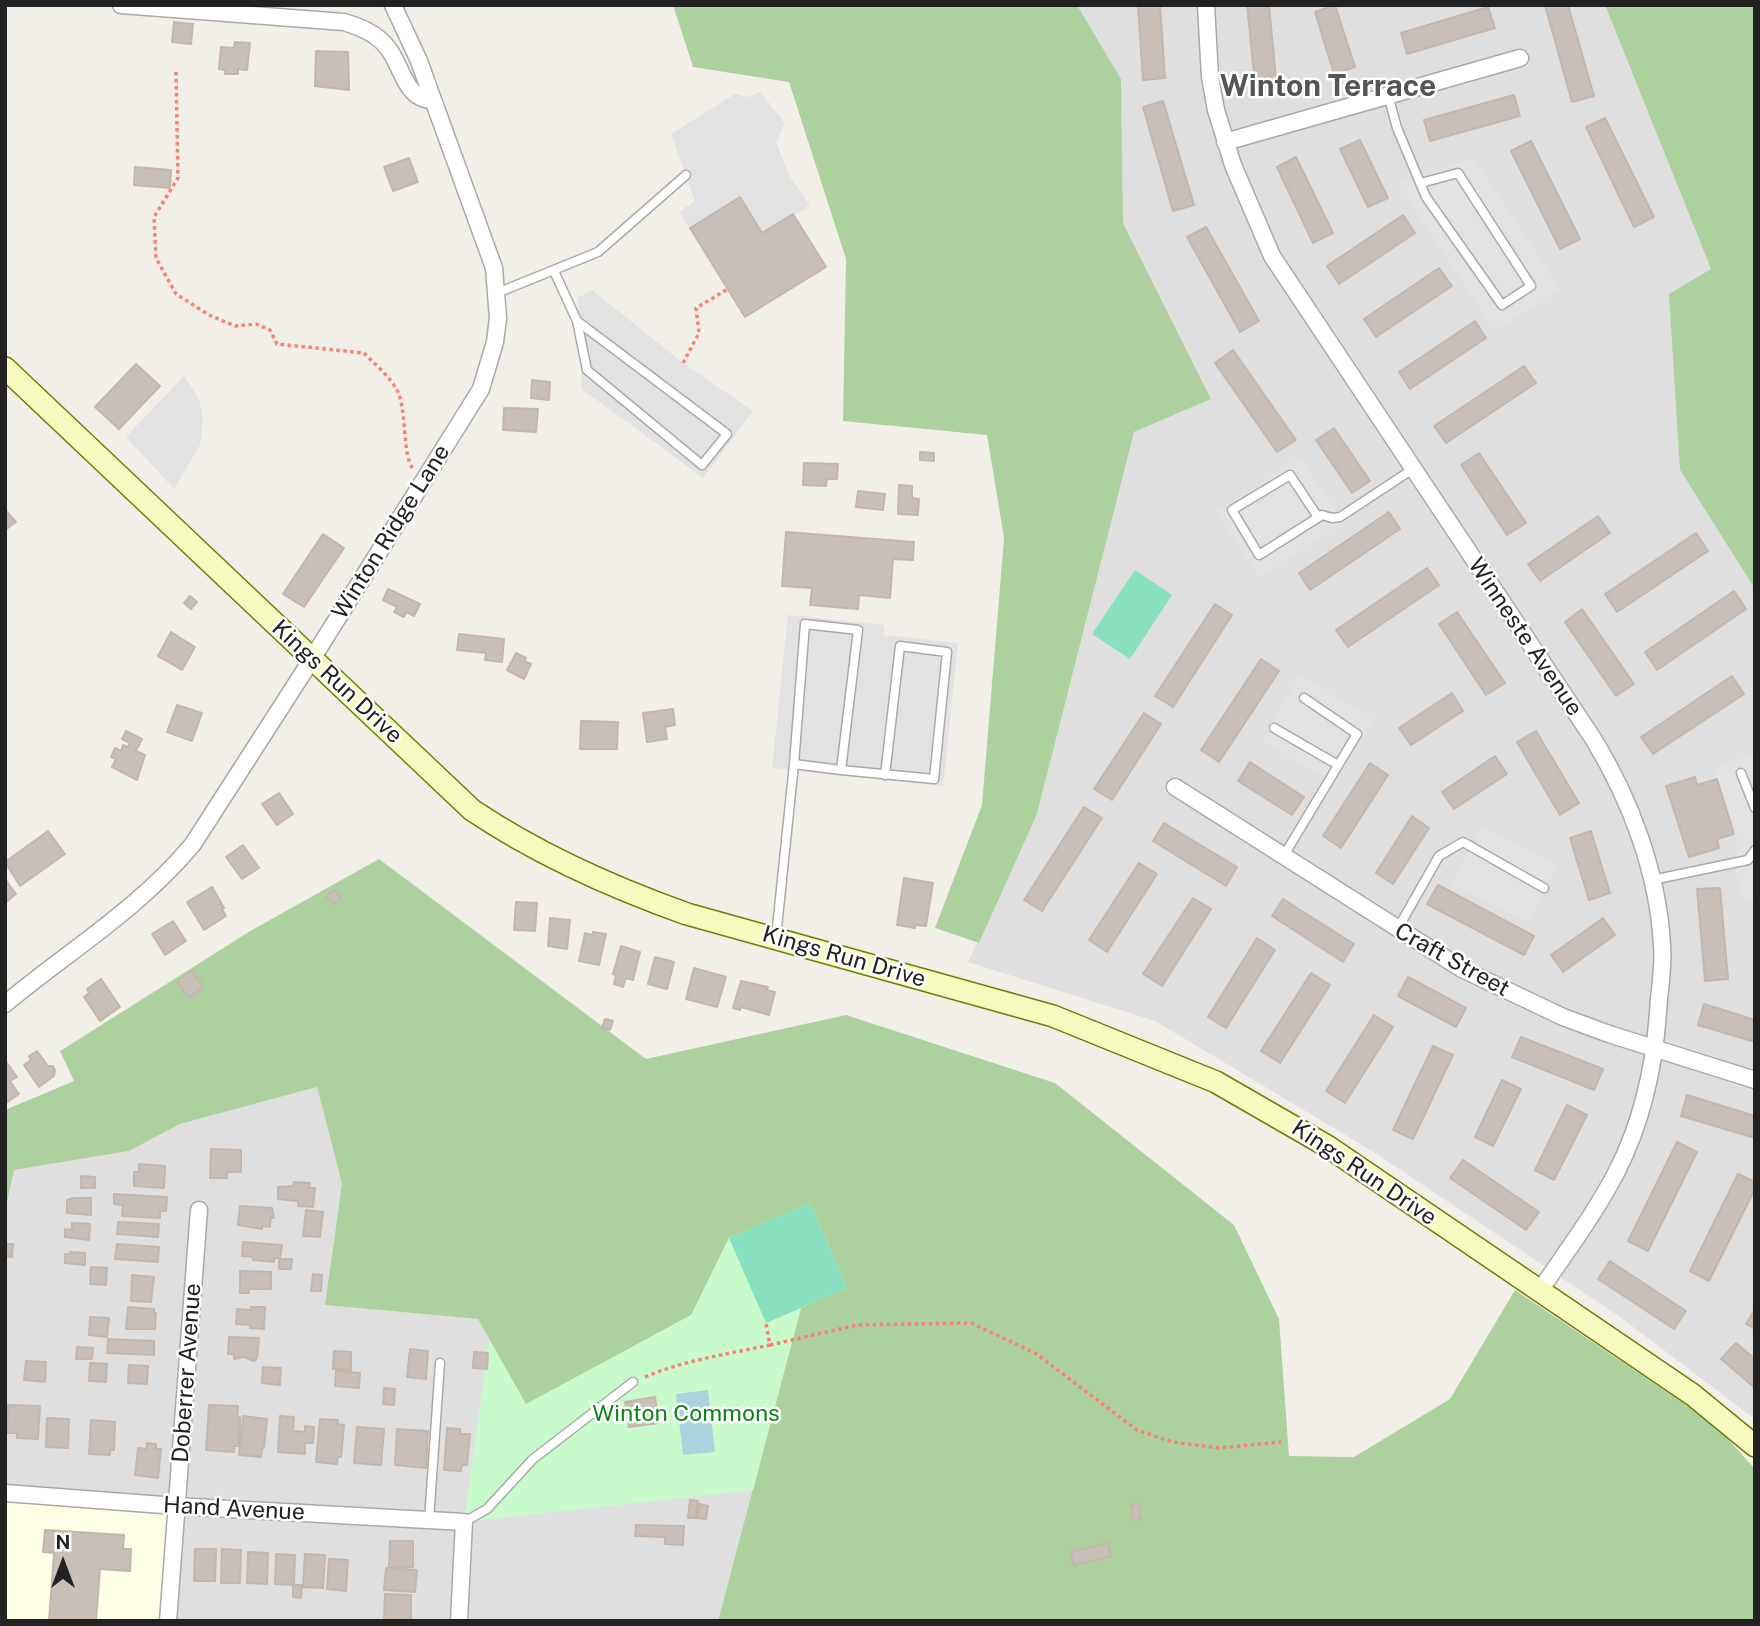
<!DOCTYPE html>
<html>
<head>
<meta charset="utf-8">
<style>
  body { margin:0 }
  #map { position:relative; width:1760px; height:1626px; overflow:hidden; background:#f2efe9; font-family:"Public Sans",sans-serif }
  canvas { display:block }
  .frame { position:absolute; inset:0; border:7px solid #222; pointer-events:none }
  .north { position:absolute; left:28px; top:1528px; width:70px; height:70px; -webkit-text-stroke:5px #fff; paint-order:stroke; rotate:0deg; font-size:19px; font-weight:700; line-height:28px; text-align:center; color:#222 }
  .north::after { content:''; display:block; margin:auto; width:24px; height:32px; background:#222; clip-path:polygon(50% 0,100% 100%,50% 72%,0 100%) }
</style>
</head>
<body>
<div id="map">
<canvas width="1760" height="1626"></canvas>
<div class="frame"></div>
<div class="north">N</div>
</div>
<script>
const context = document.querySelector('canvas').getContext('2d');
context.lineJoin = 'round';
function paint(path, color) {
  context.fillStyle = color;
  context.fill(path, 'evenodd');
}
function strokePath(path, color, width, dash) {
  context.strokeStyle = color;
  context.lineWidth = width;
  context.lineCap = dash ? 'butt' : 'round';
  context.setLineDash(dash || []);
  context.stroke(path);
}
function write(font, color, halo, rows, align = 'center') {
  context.font = font + ' "Public Sans",sans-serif';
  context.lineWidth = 5;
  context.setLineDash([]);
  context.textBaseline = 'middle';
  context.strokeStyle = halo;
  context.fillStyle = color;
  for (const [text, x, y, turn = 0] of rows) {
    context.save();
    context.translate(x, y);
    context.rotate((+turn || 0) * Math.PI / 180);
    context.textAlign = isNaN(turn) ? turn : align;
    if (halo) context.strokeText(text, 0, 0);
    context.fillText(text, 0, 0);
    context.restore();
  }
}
paint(new Path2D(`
  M1077,5H1605L1711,269L1680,470L1755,589V1419L1616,1314L1372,1151L1155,1021L968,962L1037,814L1134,432L1211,399L1123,223L1121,79Z
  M317,1087L342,1184L326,1305L478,1319L691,1315L729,1238L847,1288L801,1308L718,1621H5V1211L13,1170L129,1151L180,1124Z`), '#e0dfdf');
paint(new Path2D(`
  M5,1493L176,1506L168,1621H5Z`), '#ffffe5');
paint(new Path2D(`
  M673,5H1077L1121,79L1123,223L1211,399L1134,432L1037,814L979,943L935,928L982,805L1004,538L987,435L843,421L846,259L789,82L693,67Z
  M1605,5H1755V589L1680,470L1669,294L1711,269Z
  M379,859L646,1059L846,1015L1055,1083L1234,1225L1279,1319L1289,1456L1354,1457L1450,1399L1515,1290L1713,1423L1755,1469V1621H718L801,1307L729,1238L692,1315L526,1405L478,1319L325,1305L342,1184L317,1087L180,1124L129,1151L14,1170L5,1211V1110L74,1081L60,1051L252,930Z`), '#add19e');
paint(new Path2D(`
  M810,1203L847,1288L801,1308L753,1490L464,1522L489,1339L526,1404L691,1315L729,1238Z`), '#c8facc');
paint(new Path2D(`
  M1135,570L1172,595L1130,659L1092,634Z
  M810,1203L847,1288L766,1323L729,1238Z`), '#88e0be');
paint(new Path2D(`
  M761,92L785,124L776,142L789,175L810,206L762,233L740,198L690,228L679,212L695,201L671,134L735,94L747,97Z
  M1474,158L1561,290L1494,331L1397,182Z
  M592,290L683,363L753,411L703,478L582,389L578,298Z
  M184,376L199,399L203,420L200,445L174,489L126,437Z
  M1300,457L1344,522L1260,578L1216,512Z
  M788,615L884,625V635L958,643L943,786L772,768Z
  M1300,675L1375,720L1336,785L1261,740Z
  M1755,753V900H1742L1740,880L1735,872L1738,835L1734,834L1714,768Z
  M1481,826L1558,864L1529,922L1452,885Z`), '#e2e2e2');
paint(new Path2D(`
  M708,1390L715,1452L683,1455L676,1394Z`), '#aad3df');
const building = new Path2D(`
  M1138,5H1160L1165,78L1143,80Z
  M1247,5H1269L1277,90L1256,92Z
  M1335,5L1355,67L1334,74L1315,12Z
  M1545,5H1568L1594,96L1572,102Z
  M1488,7L1495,28L1407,54L1401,33Z
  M174,22L193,24L191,44L172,42Z
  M235,42L250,43L247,70L238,69V74H225V70L219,69L221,47L234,48Z
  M316,51L348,52L349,90L315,86Z
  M1514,95L1520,116L1430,141L1424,120Z
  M1163,101L1194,205L1173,211L1143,107Z
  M1605,118L1654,217L1634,227L1586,127Z
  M1360,140L1388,198L1368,207L1340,149Z
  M1531,141L1580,239L1560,249L1511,151Z
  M1296,157L1333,233L1313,243L1277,167Z
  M409,158L418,182L393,191L384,167Z
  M135,167L171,170L170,188L134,185Z
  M740,197L762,233L793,214L826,267L745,317L690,228Z
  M1403,215L1415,233L1339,284L1327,266Z
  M1206,227L1259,321L1240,332L1187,237Z
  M1439,268L1452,286L1376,337L1364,319Z
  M1475,321L1486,338L1410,389L1399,372Z
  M1233,350L1296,440L1277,452L1215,363Z
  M136,364L160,386L119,429L95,407Z
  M1524,366L1536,383L1446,443L1434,426Z
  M532,380L550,382L549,400L531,398Z
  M504,408L538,409L536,432L503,430Z
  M1334,428L1370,481L1352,493L1316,440Z
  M920,452L934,453V461L920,460Z
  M1479,453L1526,523L1507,535L1461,465Z
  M804,463L838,464L837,479H827L826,486L803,485Z
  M899,485L912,486V498L919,499L918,515L898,514Z
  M858,491L885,494L883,510L856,507Z
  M5,510L16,522L5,530Z
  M1389,512L1400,529L1310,590L1299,573Z
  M1598,516L1610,533L1540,581L1528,564Z
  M786,532L914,542L913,560L893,559L890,598L859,595L858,609L810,605L812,588L782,586Z
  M1696,533L1708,551L1617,612L1605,594Z
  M323,534L344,548L304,607L283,594Z
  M1427,568L1439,585L1348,647L1336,630Z
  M388,589L420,604L414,616L406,612L404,617L394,612L397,607L383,600Z
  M1734,591L1746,609L1657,670L1645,652Z
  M190,596L197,602L191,609L184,603Z
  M1215,604L1232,615L1173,707L1155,696Z
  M1582,609L1634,684L1616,696L1565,622Z
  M1457,612L1505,683L1486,695L1439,624Z
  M171,632L195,647L182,670L158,656Z
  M459,634L504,639L502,662L485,660L486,653L457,650Z
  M516,653L526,658L524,661L531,664L524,679L507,670Z
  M1261,659L1279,671L1219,762L1201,750Z
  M1732,676L1744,694L1653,754L1641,737Z
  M1452,693L1463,711L1411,745L1399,728Z
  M177,705L202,713L192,741L167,732Z
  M673,709L675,725L665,727L667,739L647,742L643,713Z
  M1144,713L1161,724L1112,800L1094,789Z
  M581,721L618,722L617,749H580Z
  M126,731L142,739L136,751L145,755L137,780L112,767L116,759L111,757L115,748L121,751L123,745L128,747L130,743L122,739Z
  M1536,731L1579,803L1560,815L1517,742Z
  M1495,756L1507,774L1454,809L1442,792Z
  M1250,762L1304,797L1292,815L1238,781Z
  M1370,763L1388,775L1341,848L1323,836Z
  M1695,777L1697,785L1717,779L1734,834L1717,839L1719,848L1689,857L1666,786Z
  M279,793L293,814L277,825L262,804Z
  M1084,807L1102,818L1042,911L1024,900Z
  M1412,816L1429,828L1393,884L1376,873Z
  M1164,823L1237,867L1226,886L1153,841Z
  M48,831L65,854L20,886L5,862Z
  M1591,831L1610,893L1589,900L1570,838Z
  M243,845L259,868L242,879L226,857Z
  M1139,863L1157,874L1107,952L1089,940Z
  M904,878L933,883L926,926L915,925V928L897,925Z
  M5,879L16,894L5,903Z
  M1438,885L1534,936L1524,955L1427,904Z
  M212,887L224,908L222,909L226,916L204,930L187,902Z
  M1720,888L1728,979L1705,981L1697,889Z
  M334,890L341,898L333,904L326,896Z
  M1193,898L1211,909L1162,986L1143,974Z
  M1283,899L1354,944L1343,962L1272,916Z
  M516,902L537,903L535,931L514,930Z
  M550,918L570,920L567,949L548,946Z
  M1603,918L1615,935L1563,972L1551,955Z
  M173,921L186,941L165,955L152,934Z
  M593,932L606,934L599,965L579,961L585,933L593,935Z
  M1257,938L1275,950L1226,1028L1208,1017Z
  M621,946L640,952L633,980L626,978L623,987L614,984L616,975L613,974Z
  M655,957L674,962L667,989L648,984Z
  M694,968L726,977L717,1007L686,999Z
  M192,971L204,987L189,998L177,982Z
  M1311,973L1330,985L1280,1063L1261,1051Z
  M1408,977L1466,1008L1456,1027L1398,996Z
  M101,979L120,1007L100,1021L84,997L89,993L87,989Z
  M741,981L768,987L767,990L775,992L769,1015L741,1007L740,1010L733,1008Z
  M1704,1004L1755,1020V1042L1698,1025Z
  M1374,1015L1393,1027L1345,1103L1326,1091Z
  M605,1019L613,1021L610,1030L602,1028Z
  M1521,1037L1603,1069L1594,1090L1512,1057Z
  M1433,1046L1453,1055L1413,1139L1393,1130Z
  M37,1051L48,1066H53L55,1070L54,1076L39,1087L24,1065L31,1060L29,1056Z
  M7,1063L17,1077L10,1081L19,1094L6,1103Z
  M1502,1080L1521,1089L1493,1146L1475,1137Z
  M1687,1095L1755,1116V1138L1681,1116Z
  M1567,1105L1587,1115L1554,1180L1535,1170Z
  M1677,1142L1697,1152L1648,1251L1628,1241Z
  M211,1149L241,1150V1172H227V1178H210Z
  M1463,1160L1539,1212L1526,1230L1450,1178Z
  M139,1164L165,1166L164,1188L134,1186V1172H139Z
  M1738,1174L1755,1182V1189L1709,1281L1690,1271Z
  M81,1176L95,1177V1188H81Z
  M294,1182L310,1183L309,1188H315L313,1207L298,1206V1201L278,1199V1187L293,1186Z
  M114,1194L167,1197L166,1211H160V1218L122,1216L123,1205L114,1204Z
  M74,1198H91V1215L67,1213V1200Z
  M240,1206L272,1208L274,1218L271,1217L270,1227L262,1226V1229L238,1225Z
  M306,1210L323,1212L320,1237L303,1236Z
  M118,1222L159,1224L158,1237L117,1234Z
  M72,1223L90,1224L89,1240L65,1237V1229L72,1230Z
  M243,1242L282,1245L280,1258H274V1262L253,1260V1257L242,1256Z
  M5,1244H13L12,1257L5,1256Z
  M117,1244L159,1247L158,1262L115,1259Z
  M70,1252L85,1253V1265L65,1263V1254H70Z
  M279,1259H292L291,1269H279Z
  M1610,1261L1686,1311L1674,1329L1598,1279Z
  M91,1267L107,1268L106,1285L90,1284Z
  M240,1271L271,1272V1289H249V1293H240Z
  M313,1274L322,1275L321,1291H311Z
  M132,1275L154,1277L151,1302L131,1301Z
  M128,1307L154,1309V1313H156L155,1329H126Z
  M251,1307H265L264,1329L250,1328L251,1325L236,1324L237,1309L251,1310Z
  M1755,1309V1329L1746,1324Z
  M90,1317L109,1318L107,1337L89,1335Z
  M229,1337L259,1338L257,1358L254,1361L244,1357L234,1359V1354H228Z
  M108,1339L154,1341V1355L107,1353Z
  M1736,1343L1755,1359V1388L1721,1359Z
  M77,1347L93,1348L92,1359H76Z
  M410,1349L428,1351L426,1379L407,1377Z
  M334,1351L351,1352V1370L333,1369Z
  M474,1352L488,1353L487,1369L473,1368Z
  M26,1361L46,1362L45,1382L24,1380Z
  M90,1363L107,1364L106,1382L89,1381Z
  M129,1365L148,1366L147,1384L128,1383Z
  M263,1367L281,1368L280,1385L262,1383Z
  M336,1371L360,1373L359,1388L335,1386Z
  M384,1388L395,1389L394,1405L383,1404Z
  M655,1397L659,1423L629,1427L625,1402Z
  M8,1405L40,1406L38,1439L17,1438V1433H7Z
  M209,1405L238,1406L237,1417H240L239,1446H234V1452L206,1450Z
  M243,1416L267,1419L264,1448H262L261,1457L239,1455Z
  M280,1416L294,1417L293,1431L305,1432V1426L314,1427L313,1443H305V1454L278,1452Z
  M47,1418L69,1419L68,1448L46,1447Z
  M320,1419L338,1420L337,1424L344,1425L341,1457H338L337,1464L316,1462Z
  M91,1420L115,1422L114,1450H110V1455L89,1454Z
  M357,1427L384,1429L381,1465L354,1463Z
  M447,1428L460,1429V1434H470L467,1465H462L461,1471L444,1470Z
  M397,1429L428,1431L426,1468L395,1465Z
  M147,1443L156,1444V1449H161L158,1478L135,1475L138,1448L146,1449Z
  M690,1500L698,1501L696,1518H688Z
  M699,1504L708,1506L706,1519L697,1518Z
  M1139,1504L1141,1519L1133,1520L1131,1505Z
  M636,1525L684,1526L683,1545L665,1544V1537L635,1536Z
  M45,1530L124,1535L123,1549H131L130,1571L100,1569L96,1621H49L54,1553L43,1552Z
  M390,1541H413V1567H389Z
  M1108,1543L1111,1556L1074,1565L1070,1552Z
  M195,1549H216L215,1581H194Z
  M222,1549L241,1550L240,1583H221Z
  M248,1552L268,1553L267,1584L247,1583Z
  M276,1554L295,1555L294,1585L275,1584Z
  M305,1554L325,1555L323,1588L303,1587Z
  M329,1559L348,1560L346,1591L327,1589Z
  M386,1568L417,1570L415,1592L384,1590Z
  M293,1585H302L301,1598L293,1597Z
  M385,1594L411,1595V1621L384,1620Z`);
paint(building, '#c7bfb8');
strokePath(building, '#c4b6ab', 2);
const lane = new Path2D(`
  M1388,95L1397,128L1426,197L1502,305L1531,286L1458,173L1421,183
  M554,271L577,321L727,434L702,465L587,370L577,321
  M497,293L598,252L686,175
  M1318,517L1290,475L1232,510L1259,555L1322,515L1332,518L1340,517L1413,469
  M1274,728L1338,765
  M841,770L934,779L947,652L900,646L885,775
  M1741,773L1755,808
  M1283,857L1357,734L1304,698
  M1652,880L1748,860L1755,850
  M1397,930L1439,856L1463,842L1544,888
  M776,937L794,764L805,624L858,630L841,770L794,764
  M429,1520L440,1363
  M464,1522L487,1509L533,1459L633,1382`);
const street = new Path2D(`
  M121,5L344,22C360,27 376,33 387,47C402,64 404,100 433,100
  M1206,5L1210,77L1216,110L1233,165L1272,256L1594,740C1631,801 1658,873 1662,945C1664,968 1659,990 1658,1013C1654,1068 1642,1122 1617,1171C1595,1214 1566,1252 1539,1292
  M1225,142L1520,58
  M1175,787L1462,969L1563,1017L1609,1034L1755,1080
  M5,1004C69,951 140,908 193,844L312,659L481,389L495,342L498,318L494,268L419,61L393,5
  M5,1493L176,1506L464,1522L459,1621
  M168,1621L199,1210`);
const secondary = new Path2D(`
  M5,368L472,810C539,855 611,887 687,914L1053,1016L1216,1082L1327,1146L1693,1395L1755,1446`);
strokePath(lane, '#a9a9a9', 11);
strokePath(street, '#a9a9a9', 19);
strokePath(secondary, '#707d05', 24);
strokePath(new Path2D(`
  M176,72L178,178L154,217L156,258L176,294L209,315L235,326L256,324L270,330L277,344L364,353C375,364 391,378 398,392C407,413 402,453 413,469
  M683,363L699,333L696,308L728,289
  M770,1345L857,1325L971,1323L1035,1353L1137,1430L1172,1442L1219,1448L1281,1442
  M645,1377C685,1360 728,1354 770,1345L766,1323`), '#fa8072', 3.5, [3.5, 3.5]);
strokePath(lane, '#fff', 8);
strokePath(street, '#fff', 16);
strokePath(secondary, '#f7fabf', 21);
write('23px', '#222', '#fff', [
  ["Winton Ridge Lane",391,532,-58],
  ["Winneste Avenue",1525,637,56],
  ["Kings Run Drive",337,682,43],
  ["Kings Run Drive",844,957,16],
  ["Craft Street",1452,960,29],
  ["Kings Run Drive",1364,1173,34],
  ["Doberrer Avenue",187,1373,-86],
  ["Hand Avenue",234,1509,3]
]);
write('23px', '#0c8416', '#fff', [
  ["Winton Commons",686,1414]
]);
write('bold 30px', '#555', '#fff', [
  ["Winton Terrace",1328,87]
]);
</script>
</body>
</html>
